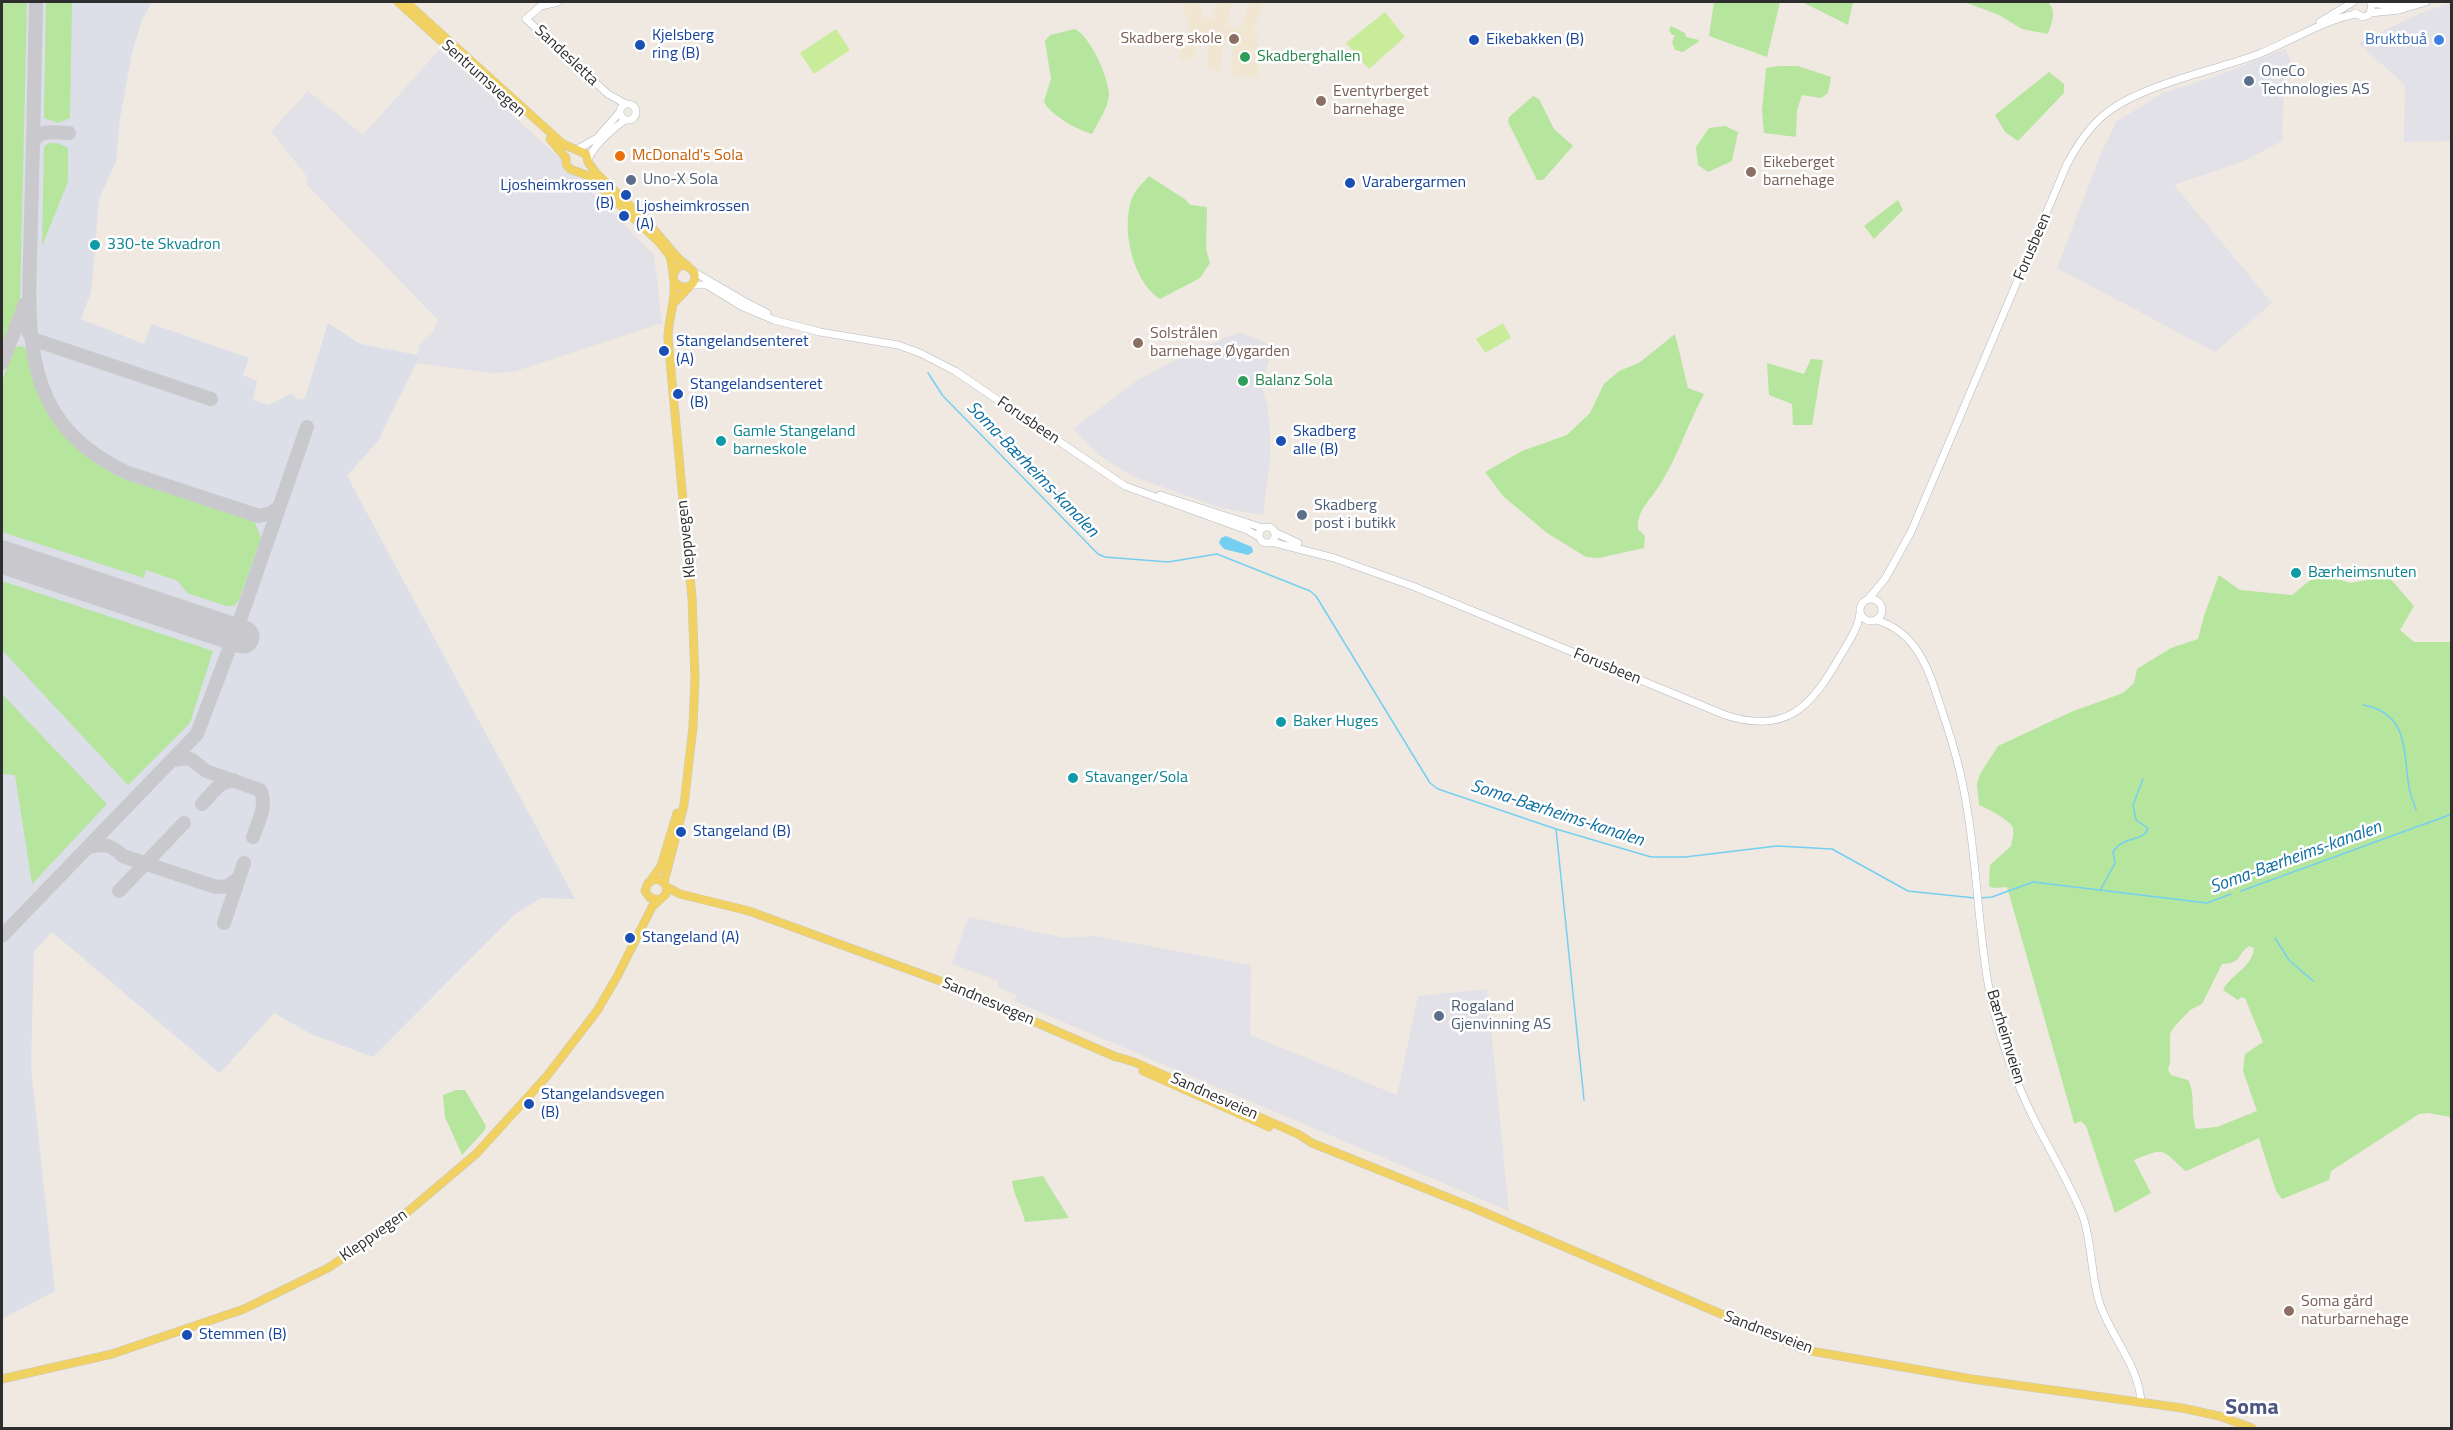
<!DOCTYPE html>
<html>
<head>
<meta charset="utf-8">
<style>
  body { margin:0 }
  #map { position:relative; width:2453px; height:1430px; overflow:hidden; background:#efe9e1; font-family:"Titillium Web",sans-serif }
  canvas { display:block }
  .frame { position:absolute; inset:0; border:3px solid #2e2e2e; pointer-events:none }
</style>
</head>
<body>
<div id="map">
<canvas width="2453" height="1430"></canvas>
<div class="frame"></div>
</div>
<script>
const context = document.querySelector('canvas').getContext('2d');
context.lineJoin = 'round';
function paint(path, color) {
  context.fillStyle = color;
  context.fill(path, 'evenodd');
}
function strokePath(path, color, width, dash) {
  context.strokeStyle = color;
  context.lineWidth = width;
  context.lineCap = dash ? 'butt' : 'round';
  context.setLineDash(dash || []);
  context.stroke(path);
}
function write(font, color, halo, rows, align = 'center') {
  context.font = font + ' "Titillium Web",sans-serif';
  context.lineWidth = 5;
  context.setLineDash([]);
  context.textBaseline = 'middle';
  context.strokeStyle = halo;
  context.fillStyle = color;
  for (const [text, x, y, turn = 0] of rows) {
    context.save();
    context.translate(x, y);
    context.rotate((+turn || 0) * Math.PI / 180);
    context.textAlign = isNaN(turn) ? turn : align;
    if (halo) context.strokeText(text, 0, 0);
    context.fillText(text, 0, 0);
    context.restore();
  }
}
paint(new Path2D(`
  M2451,3V141L2404,142L2405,85L2358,43L2416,15Z
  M440,49L555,154L654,255L662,323L513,372L490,373L416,363L419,345L433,332L438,320L307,185L306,181L308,178L271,131L308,91L363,135Z
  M2285,49L2290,59V74L2288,78H2284L2282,141L2244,161L2174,185L2272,303L2215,352L2057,268L2100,156L2116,122L2163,93L2217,76Z
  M1239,332L1273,346L1262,386L1268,407L1270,435V460L1263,515L1221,508L1134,477L1100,456L1073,429L1136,381L1185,355Z
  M968,917L1065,938L1095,936L1251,965L1250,1035L1397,1095L1418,996L1487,989L1509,1211L1014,1001L1017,995L997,987L999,981L952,964Z`), '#e3e1e8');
paint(new Path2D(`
  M1181,2H1198L1204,18L1212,20L1218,2H1232L1226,25L1240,30L1249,2H1263L1253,33L1258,35L1259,77H1233L1232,40H1223L1220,71L1208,70L1209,38L1198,36L1194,58L1188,57L1187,61L1179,59L1185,32H1187L1190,25Z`), '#f0e6d1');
paint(new Path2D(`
  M2,2H152L142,20L132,53L120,118L116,161L99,199L91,292L81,319L144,344L152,324L249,358L243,375L257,381L253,400L269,405L291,393L298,400L305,398L328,323L360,344L418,355L416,363L378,441L347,476L575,899L541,898L515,914L373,1057L311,1034L274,1013L221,1072H218L52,932L34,951L31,1067L55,1291L2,1319Z`), '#dcdee8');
paint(new Path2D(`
  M2,2H27L20,301L2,345Z
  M46,2H72L70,118L58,123L44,118Z
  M1714,2H1780L1767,57L1709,36Z
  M1802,2H1853L1848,25Z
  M1964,2H2048C2057,11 2052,22 2048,34L2022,29L1999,15Z
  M1671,26L1685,33L1686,37L1699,40L1698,42L1683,52L1675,50L1672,42L1675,35H1672L1669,30Z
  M1075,29C1090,36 1109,78 1109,95C1108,108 1098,122 1092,134C1079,131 1047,113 1044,101L1051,79L1045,41L1050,35Z
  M1780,66H1798L1831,77L1828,93L1821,98L1802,95L1797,110L1796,137L1764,133L1762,111L1766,68Z
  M2049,72L2064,84V93L2018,141L2005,132L1995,115Z
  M1533,96L1539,99L1554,129L1573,146L1543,180H1537L1508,122L1509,117Z
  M1725,126L1738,132L1732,161L1708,172L1698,165L1696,147L1709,128Z
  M49,143H57L68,148V182L42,246L44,147Z
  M1149,176L1186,200L1190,205L1207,207L1206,249L1210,263L1200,278L1160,299C1132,282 1119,223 1134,194C1138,187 1145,181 1149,176Z
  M1898,200L1903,210L1874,239L1864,226Z
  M1675,334L1688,388L1704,394C1686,427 1677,461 1655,492C1646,504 1637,513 1638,529L1645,536L1644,548L1599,558L1586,557L1547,533L1503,496L1485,472L1522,451L1567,435L1590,413L1604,384L1619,371L1639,363Z
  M22,346L26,349C36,401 66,445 112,473C124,480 141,484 155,488C188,500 221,511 255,522L261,538L239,600L234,606H226L187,593L178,581L146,570L144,578L2,532V381L15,347Z
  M1811,359L1823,360L1812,425H1793L1792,404L1769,395L1767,363L1804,374Z
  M2319,573L2350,583L2388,576L2414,606L2400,630L2414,642H2451V1117L2428,1113L2419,1114L2331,1171L2329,1180L2282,1199L2276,1191L2259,1138L2186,1171C2160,1150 2168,1146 2134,1160L2151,1193L2115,1213L2086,1126L2081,1121L2074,1124L2073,1119L2007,887L1993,888L1989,886L1990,865L2011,846C2012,840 2015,831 2012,826C2008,819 1986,808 1979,805L1977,784L1980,774L1998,746L2071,712L2123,693L2134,683L2137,669L2171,648L2198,639L2204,616L2219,575L2240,590L2292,595ZM2249,946L2254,948C2252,968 2231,974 2223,990L2238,1000L2241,997L2245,998L2263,1042L2245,1054L2243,1071L2257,1111L2217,1127L2196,1129C2190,1110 2196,1095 2188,1080L2171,1075L2168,1070L2170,1063V1034L2174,1027L2190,1010L2202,1004L2222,964C2243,963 2236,955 2249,946Z
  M2,581L213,651L190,723L128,785L2,650Z
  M2,694L107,804L32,884L15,775L2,774Z
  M456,1090H465L486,1126L484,1131L462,1155L445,1117L443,1095Z
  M1043,1176L1069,1218L1025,1222C1022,1208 1014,1196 1012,1181Z`), '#b6e59e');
paint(new Path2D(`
  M1385,12L1405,37L1369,69L1346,43Z
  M836,29L850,50L814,74L800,53Z
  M1503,323L1511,338L1485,353L1476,339Z`), '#c9ec9a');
paint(new Path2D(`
  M1226,536L1252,547L1253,552L1248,555L1224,549L1219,543L1221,538Z`), '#75cff0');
strokePath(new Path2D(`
  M928,373L943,396L1098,554L1105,557L1168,562L1217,554L1310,591L1316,596L1430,783L1438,789L1556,829L1651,857H1685L1777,846L1832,849L1908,891L1975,898
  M2363,705C2409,713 2403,751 2409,787C2410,795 2414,802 2416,810
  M1556,829L1584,1100
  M2101,889L2115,863L2113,852C2123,835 2143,843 2148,828L2136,820L2133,805L2143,779
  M2241,891L2452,814
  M1980,898L1992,897L2033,882L2207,903L2231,894
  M2275,938L2289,960L2313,981`), '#75cff0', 1.5);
strokePath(new Path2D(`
  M69,133C55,133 40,128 33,142C32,180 31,218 30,257C27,352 30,428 128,473L259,516L271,513L278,508
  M33,142L36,2
  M28,332L35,340L211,399
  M2,363L25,304
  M219,629H230L239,623
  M173,760L187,758L192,760L206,771L260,790C268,805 258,822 253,837
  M202,804C213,793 217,783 233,780
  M89,847C105,843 111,845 123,856L216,887L228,886L239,878
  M119,891L184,823
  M224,923L244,863
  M2,936L197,734L239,623L307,427`), '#c9c8cc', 14);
strokePath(new Path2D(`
  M2,557L243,637`), '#c9c8cc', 33);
const secondary = new Path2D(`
  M558,2L541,6L526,19L608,94L626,104
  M2372,3L2391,6L2407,3
  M2355,13L2363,17L2369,15L2372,6L2370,2
  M2370,13L2399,10L2426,2
  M2320,22L2353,2
  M620 112a8 8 0 1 1 16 0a8 8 0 1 1-16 0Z
  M578,149L597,138L619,113
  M588,159C596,143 610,131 625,120
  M694,272L742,300L767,313
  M692,285H707L741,306L774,320L820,332L898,345L920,353L955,371L1125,486L1247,530L1259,537
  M1160,495L1263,528
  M1259 535a8 8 0 1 1 16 0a8 8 0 1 1-16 0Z
  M1274,532L1298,543
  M1271,542L1334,558L1415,587L1725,715C1786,735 1811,707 1839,658C1847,644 1859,628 1860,612
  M1869,598L1885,579L1911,532L2067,164C2078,144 2090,125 2109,111C2145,84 2216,70 2259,54C2289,42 2326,19 2356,14
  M1860 610a11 11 0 1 1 22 0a11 11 0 1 1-22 0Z
  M1876,620C1919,632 1930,674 1942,711C1953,743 1962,775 1967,808C1977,866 1978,925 1988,983C1997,1032 2014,1080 2037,1125C2052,1154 2069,1183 2082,1214C2093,1243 2090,1277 2101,1307C2113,1339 2139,1367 2141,1402`);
const primary = new Path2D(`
  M398,2L441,41L453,49
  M406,2L563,144L586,154L588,162L596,173L649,224L678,258L694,272C698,286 684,292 674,282L673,274L679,266L687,265
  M550,139L566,158V164L570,169L589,176L659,242L670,256L673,272
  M674,303L689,287
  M651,880L661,866L677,813
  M664,882L684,805L693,727L695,679L692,598L668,338C668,319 676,302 674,282
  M667,887L680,894L749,911L943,982L1116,1057
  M1114,1056L1134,1062L1298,1134L1312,1143L1474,1208L1805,1350L1972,1379L2182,1408L2219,1416L2252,1428
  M1143,1071L1269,1127
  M2,1379L112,1354L244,1309L328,1268L391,1226L476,1154L547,1076L597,1011L618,975L652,907L666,894C668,886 664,880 655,879L648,883L645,891L650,898L659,900`);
strokePath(secondary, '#b4b7c1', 8);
strokePath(primary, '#c9c9c9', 9);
strokePath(secondary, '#fff', 7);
strokePath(primary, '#f2d163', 8);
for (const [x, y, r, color] of [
  [1234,39,6,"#8d6e63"],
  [1474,40,6,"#1a4fb4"],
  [2439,40,6,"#3f7fe0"],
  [640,45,6,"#1a4fb4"],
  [1245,57,6,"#2e9e5b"],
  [2249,81,6,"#5c6f8a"],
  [1321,101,6,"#8d6e63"],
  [620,156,6,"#e8710a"],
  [1751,172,6,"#8d6e63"],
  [631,180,6,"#5c6f8a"],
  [1350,183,6,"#1a4fb4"],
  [626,195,6,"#1a4fb4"],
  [624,216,6,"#1a4fb4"],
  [95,245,6,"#0f9aa8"],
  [1138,343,6,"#8d6e63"],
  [664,351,6,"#1a4fb4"],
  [1243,381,6,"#2e9e5b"],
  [678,394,6,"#1a4fb4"],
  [721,441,6,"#0f9aa8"],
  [1281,441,6,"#1a4fb4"],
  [1302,515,6,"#5c6f8a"],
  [2296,573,6,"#0f9aa8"],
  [1281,722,6,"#0f9aa8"],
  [1073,778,6,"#0f9aa8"],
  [681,832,6,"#1a4fb4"],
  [630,938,6,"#1a4fb4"],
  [1439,1016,6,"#5c6f8a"],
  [529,1104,6,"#1a4fb4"],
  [2289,1311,6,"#8d6e63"],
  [187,1335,6,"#1a4fb4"]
]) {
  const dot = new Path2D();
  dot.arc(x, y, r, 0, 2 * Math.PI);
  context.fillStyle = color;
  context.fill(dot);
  strokePath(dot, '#fff', 2);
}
write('16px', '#164399', '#fff', [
  ["Kjelsberg",652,36],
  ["ring (B)",652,54],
  ["Eikebakken (B)",1486,40],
  ["Varabergarmen",1362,183],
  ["Ljosheimkrossen",614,186,"right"],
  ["(B)",614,204,"right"],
  ["Ljosheimkrossen",636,207],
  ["(A)",636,225],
  ["Stangelandsenteret",676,342],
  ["(A)",676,360],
  ["Stangelandsenteret",690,385],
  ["(B)",690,403],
  ["Skadberg",1293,432],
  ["alle (B)",1293,450],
  ["Stangeland (B)",693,832],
  ["Stangeland (A)",642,938],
  ["Stangelandsvegen",541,1095],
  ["(B)",541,1113],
  ["Stemmen (B)",199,1335]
], 'left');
write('16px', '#785e54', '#fff', [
  ["Skadberg skole",1222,39,"right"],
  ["Eventyrberget",1333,92],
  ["barnehage",1333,110],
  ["Eikeberget",1763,163],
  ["barnehage",1763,181],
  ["Solstrålen",1150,334],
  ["barnehage Øygarden",1150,352],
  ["Soma gård",2301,1302],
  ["naturbarnehage",2301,1320]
], 'left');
write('16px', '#366cbe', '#fff', [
  ["Bruktbuå",2427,40]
], 'right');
write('16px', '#2e2e2e', '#fff', [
  ["Sandesletta",566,56,43],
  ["Sentrumsvegen",483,79,42],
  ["Forusbeen",2033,247,-67],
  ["Forusbeen",1028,421,34],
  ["Kleppvegen",687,539,-96],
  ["Forusbeen",1607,667,22],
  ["Sandnesvegen",988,1002,23],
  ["Bærheimveien",2005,1037,73],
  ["Sandnesveien",1214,1097,24],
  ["Kleppvegen",374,1236,-35],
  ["Sandnesveien",1768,1333,21]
]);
write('16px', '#27864d', '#fff', [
  ["Skadberghallen",1257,57],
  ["Balanz Sola",1255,381]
], 'left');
write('16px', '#4e5e75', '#fff', [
  ["OneCo",2261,72],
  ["Technologies AS",2261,90],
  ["Uno-X Sola",643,180],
  ["Skadberg",1314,506],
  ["post i butikk",1314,524],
  ["Rogaland",1451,1007],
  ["Gjenvinning AS",1451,1025]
], 'left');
write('16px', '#c56008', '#fff', [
  ["McDonald's Sola",632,156]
], 'left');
write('16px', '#0d838f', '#fff', [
  ["330-te Skvadron",107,245],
  ["Gamle Stangeland",733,432],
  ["barneskole",733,450],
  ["Bærheimsnuten",2308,573],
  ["Baker Huges",1293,722],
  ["Stavanger/Sola",1085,778]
], 'left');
write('italic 18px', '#0d6fa3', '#fff', [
  ["Soma-Bærheims-kanalen",1032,470,46],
  ["Soma-Bærheims-kanalen",1557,814,18],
  ["Soma-Bærheims-kanalen",2296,858,-20]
]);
write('bold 22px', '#4d5680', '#fff', [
  ["Soma",2252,1409]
]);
</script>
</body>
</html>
